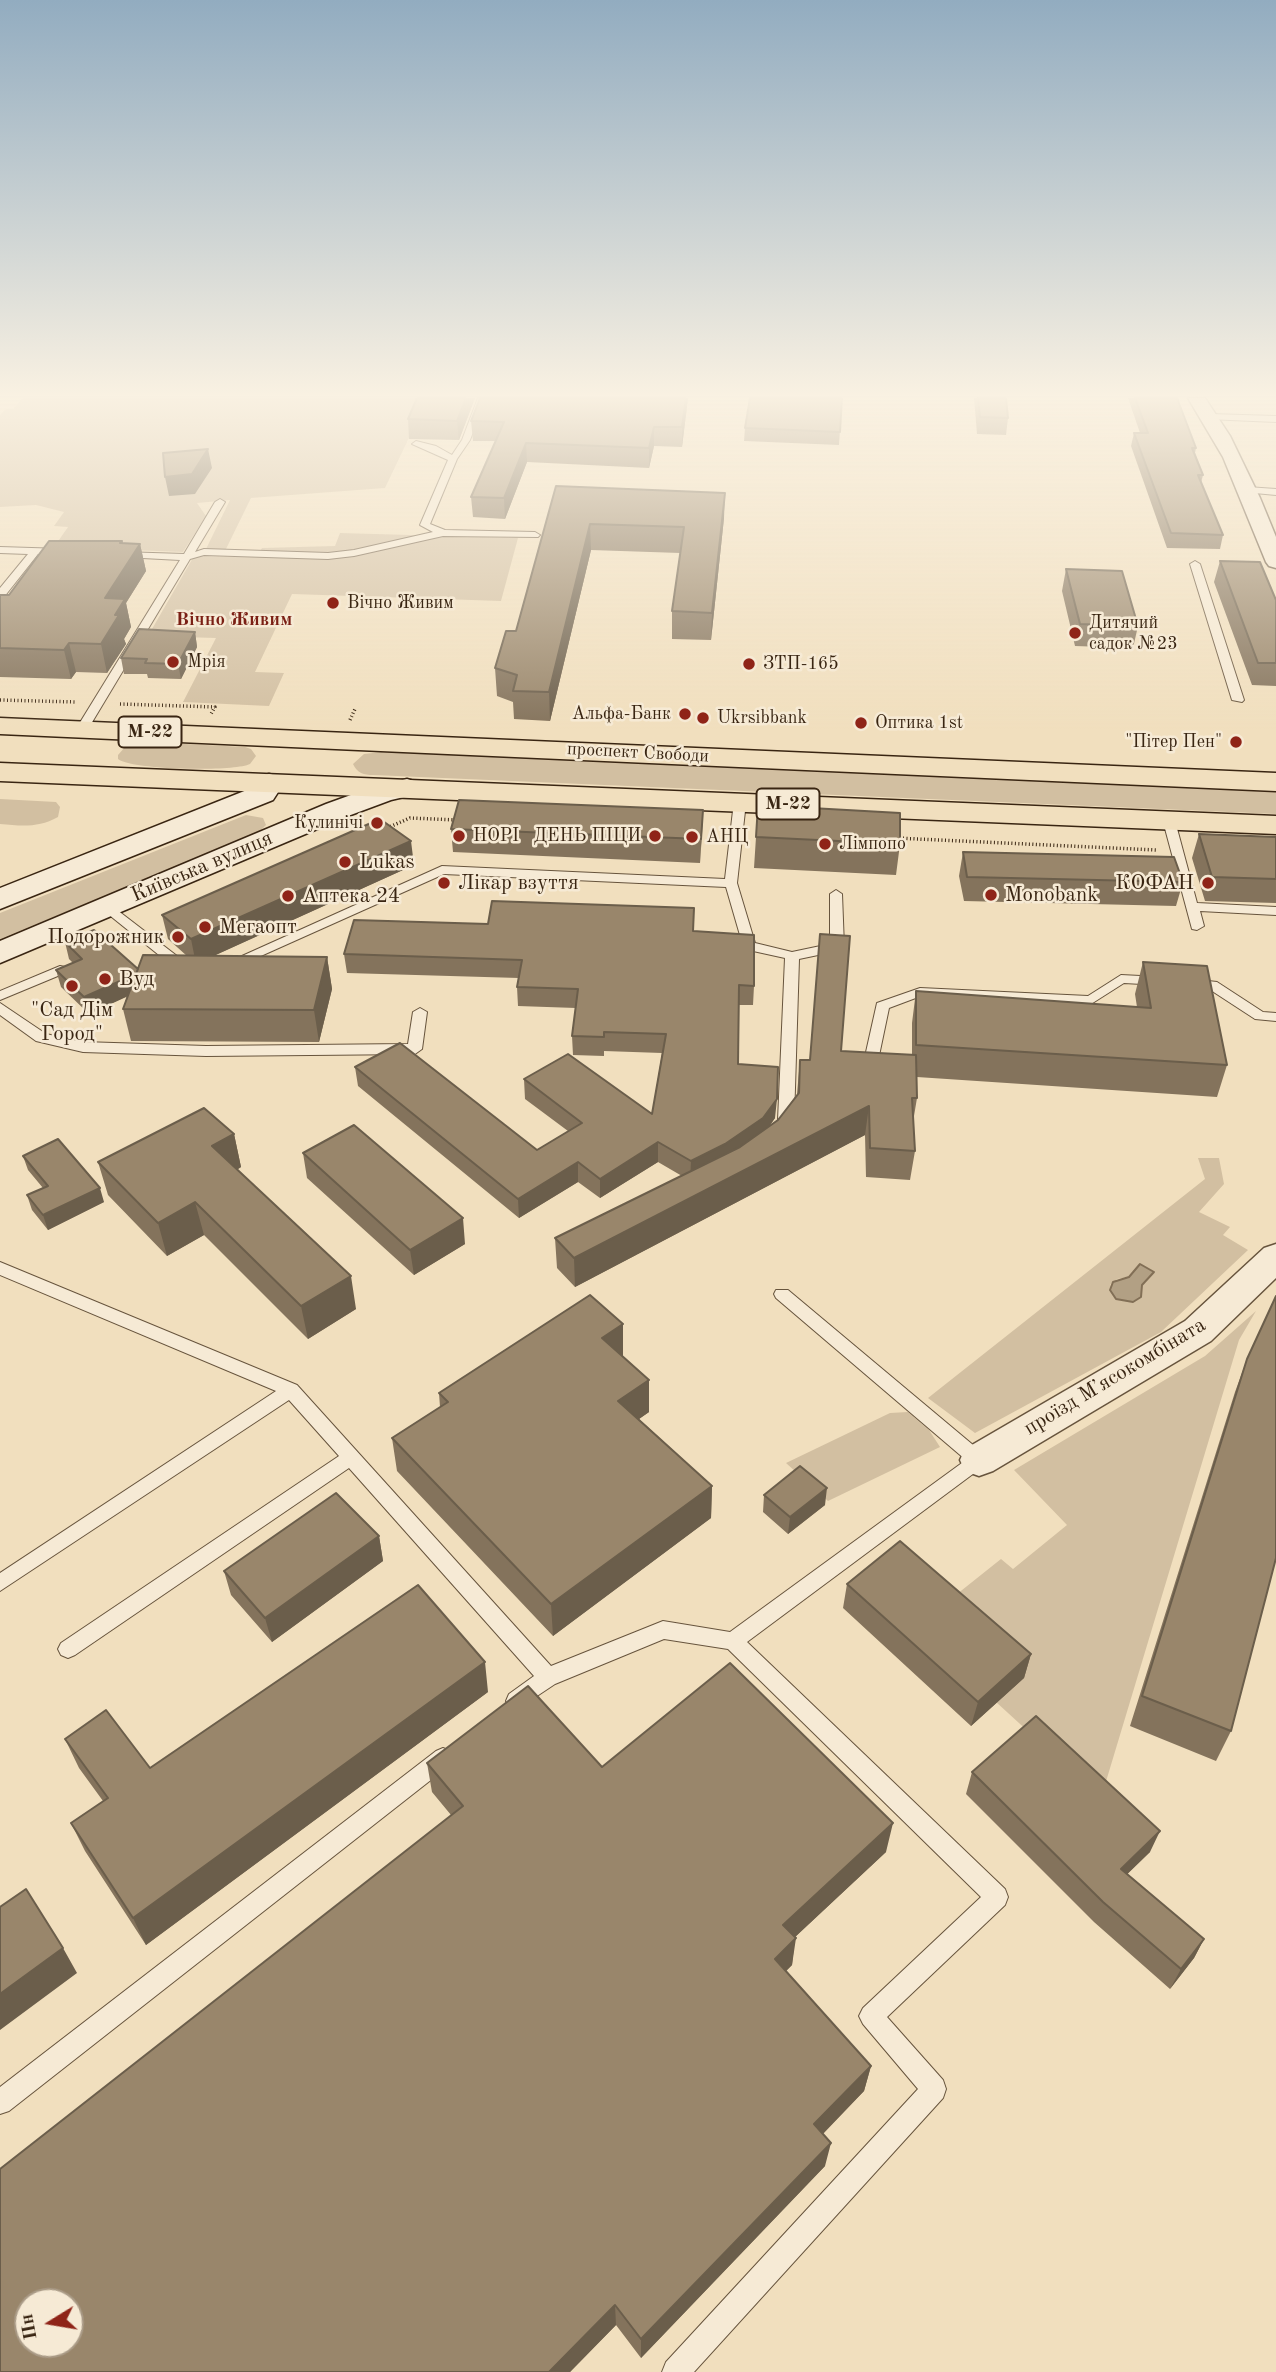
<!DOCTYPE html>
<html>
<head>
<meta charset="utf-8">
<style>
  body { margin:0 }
  #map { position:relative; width:1276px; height:2372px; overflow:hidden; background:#f1dfbe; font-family:"Old Standard TT",serif }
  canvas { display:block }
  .north { position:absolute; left:14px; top:2288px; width:70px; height:70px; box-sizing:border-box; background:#f6ead5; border:2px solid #aa9b87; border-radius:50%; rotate:259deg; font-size:19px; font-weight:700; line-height:28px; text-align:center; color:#392512 }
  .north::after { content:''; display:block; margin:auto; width:24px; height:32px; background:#8f2418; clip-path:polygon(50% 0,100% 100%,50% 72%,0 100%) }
</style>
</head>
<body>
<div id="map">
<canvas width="1276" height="2372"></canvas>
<div class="north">Пн</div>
</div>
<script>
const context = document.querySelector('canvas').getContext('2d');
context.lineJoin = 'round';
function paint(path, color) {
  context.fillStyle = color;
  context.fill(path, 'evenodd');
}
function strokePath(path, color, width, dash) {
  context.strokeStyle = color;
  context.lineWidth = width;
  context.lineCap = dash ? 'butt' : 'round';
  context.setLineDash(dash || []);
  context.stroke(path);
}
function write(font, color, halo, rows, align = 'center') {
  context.font = font + ' "Old Standard TT",serif';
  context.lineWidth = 5;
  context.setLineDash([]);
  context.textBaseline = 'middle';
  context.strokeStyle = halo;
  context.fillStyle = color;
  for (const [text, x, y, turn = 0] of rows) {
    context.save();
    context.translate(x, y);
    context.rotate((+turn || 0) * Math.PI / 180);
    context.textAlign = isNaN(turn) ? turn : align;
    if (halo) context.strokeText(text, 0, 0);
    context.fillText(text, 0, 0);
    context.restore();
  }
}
paint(new Path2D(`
  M23,398H428L385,488L251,498L226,549L205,551L230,500L197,503L206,516L183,552L54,547L68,527L54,526L64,512L36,505L0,507V415L6,409H13Z
  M340,533L518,538L501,601L292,594L255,672L284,673L269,706L183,702L216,638L148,636L194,556L257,557L262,548L335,546Z
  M147,742L245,747L251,749L256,756L250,764C233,772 131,770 118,759V755L125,747Z
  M381,752L1276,789V814L373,775C364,775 357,773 353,764L364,754Z
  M0,799L56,802L60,807L58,817C38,828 22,826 0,824Z
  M246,815L263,818L266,825L258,833L0,939V913Z
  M1198,1158H1219L1224,1184L1199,1212L1230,1227L1223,1235L1248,1250L1161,1332L975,1433L928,1398L1205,1179ZM1129,1277L1142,1285L1141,1297L1133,1302L1110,1285L1117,1279Z
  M1256,1311L1239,1340L1101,1798L996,1702L942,1606L1001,1559L1013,1569L1067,1525L1014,1470L1205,1356Z
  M908,1412L929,1430L940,1447L828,1501L786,1463L890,1413Z`), '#d2bfa1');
const water = new Path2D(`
  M1140,1264L1154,1272L1142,1285L1141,1297L1133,1302L1116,1299L1110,1290L1113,1282L1129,1277Z`);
paint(water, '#b2a084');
strokePath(water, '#826f56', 2);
const lane = new Path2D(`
  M478,398H486L470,440L457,459L430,524L445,530L535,532L540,535L538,537L443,536L354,556L328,559L204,555L190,559L88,729L78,731L76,729L180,560L124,557L119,554L121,552L184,554L215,502L220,499L225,502L195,552L204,549L328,553L354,550L433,532L420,525L448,460L412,444L416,441L436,446L452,455L462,440Z
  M1210,414L1276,416V422L1207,419L1206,417Z
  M1247,487L1276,489V495L1244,492V488Z
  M0,547L63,549L68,552L63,555L38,554L4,597L0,598V588L28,554L0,553Z
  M1195,561L1200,564L1244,700L1242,702L1232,700L1190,564Z
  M740,798L746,802L737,883L755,943L792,952L830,944V894L836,890L842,894L844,947L842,950L799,959L794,1120L787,1130L782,1131L774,1126L778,1120L785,958L744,949L726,887L444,874L234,968L229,969L222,965L442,866L725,879L734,802Z
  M1169,817L1175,821L1197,903L1276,907V915L1200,911L1204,926L1197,930L1192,929L1163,821Z
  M108,903L190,966L192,969L190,972H180L103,910L101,907Z
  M60,966L65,967L67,970L65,973L0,1000V991Z
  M1121,975L1160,977L1167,981L1160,985L1124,983L1091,1004L921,996L889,1008L876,1070L869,1075L862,1070L877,1003L920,988L1088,996Z
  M1190,979L1217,982L1263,1012L1276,1013V1021L1255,1019L1209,989L1185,986L1183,983L1185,980Z
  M0,1003L46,1034L83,1042L206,1046L408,1044L413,1012L420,1008L427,1012L422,1049L415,1054L206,1056L83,1052L36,1041L0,1015Z
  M0,1262L297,1385L551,1666L663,1621L730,1632L966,1460L776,1298L774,1294L776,1290H788L985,1455L988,1460L985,1465L747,1642L1005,1889L1008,1897L1005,1905L887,2017L943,2080L946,2089L943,2098L694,2372H662L666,2362L918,2089L863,2024L859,2016L863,2008L981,1897L728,1649L664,1639L555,1684L516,1710L509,1708L506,1701L509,1694L534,1676L349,1468L75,1655L68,1658L61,1655L58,1649L61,1643L339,1456L289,1400L0,1591V1573L276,1391L0,1275Z
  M443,1748L450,1751L454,1758L450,1765L9,2111L0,2114V2087L436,1751Z`);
const street = new Path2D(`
  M1188,398H1205L1230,436L1260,498L1276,537V568L1269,566L1266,562L1223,457Z
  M1276,1244V1278L1211,1341L993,1471L979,1476L965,1471L960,1460L965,1449L1185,1321L1264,1248Z`);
const secondary = new Path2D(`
  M269,774L279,777L284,783L273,800L0,909V888L252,788L259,777Z
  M407,779L417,782L422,788L417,794L391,800L348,816L0,963V941L326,804L373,787Z`);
const highway = new Path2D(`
  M0,718L1276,773V791L0,734Z
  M0,763L1276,816V834L0,781Z`);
strokePath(lane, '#67543d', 2);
strokePath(street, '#67543d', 3);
strokePath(secondary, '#392512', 3);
strokePath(highway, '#392512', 3);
strokePath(new Path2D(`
  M0,700L76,702
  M120,704L215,707L211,714
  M350,720L355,709
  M387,828L410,818L457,820
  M896,838L1156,850`), '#392512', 3.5, [1, 2.5]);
paint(lane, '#f6ead5');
paint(street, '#f6ead5');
paint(secondary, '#f6ead5');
paint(highway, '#f1dfbe');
paint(new Path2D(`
  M475,398L459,440L409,439L408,419Z
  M688,398L682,447L654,446L649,468L527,462L505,519L473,517L471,497L496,441H473L471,421Z
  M842,398L839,445L744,441L745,428Z
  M974,398H1006L1008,418L1006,435L977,434Z
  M1128,398H1177L1196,448L1195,453L1203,475L1201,483L1223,535L1220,549L1167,548L1131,446L1134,433H1140Z
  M556,486L724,518L711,640L672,639V611L680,553L591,550L550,721L514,719L513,702L497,696L495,668L516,631Z
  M122,541L123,543L140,544L146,571L126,603L131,627L124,639L126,644L107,673L76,672L71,679L0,677V595H9Z
  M1220,561L1276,600V686L1252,685L1214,582Z
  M1066,569L1138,626L1133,648L1075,646L1062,591Z
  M195,632L197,647L181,679L148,678L147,674H124L121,658Z
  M703,810L700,863L453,852L451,829Z
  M1199,834L1276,837V903L1205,901L1192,858Z
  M756,837L900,844L896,875L754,868Z
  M963,852L1183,882L1176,906L964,901L959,876Z
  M414,865L213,956L327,957L332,989L319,1042L131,1041L123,1009L127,996L89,1014L61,987L56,970L73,963L69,959L65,942L138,969L187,956L168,939L162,915Z
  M693,931L754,986L753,1005H739L738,1064L775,1118L770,1125L778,1120L797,1094L800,1060H810L841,1051L912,1055V1023L916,991L1137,1007L1135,994L1143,962L1227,1065L1217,1097L917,1077V1098L913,1122L915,1151L910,1180L866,1177L865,1135L575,1287L557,1268L555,1238L682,1176L658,1162L600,1198L578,1182L519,1218L358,1086L355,1067L537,1150L568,1131L525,1099L524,1079L652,1114L662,1053L604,1051V1056L573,1055L572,1036L576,1008L518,1006L517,987L519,978L347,973L344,954Z
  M234,1134L241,1167L237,1170L356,1309L308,1339L204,1235L167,1256L108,1195L98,1162Z
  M303,1153L465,1244L414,1275L307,1178Z
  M23,1156L104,1202L48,1230L32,1210L27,1195L43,1188L28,1170Z
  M623,1324V1357L649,1412L639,1419L712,1486L711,1518L553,1636L397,1471L392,1438L440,1407L439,1393Z
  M1247,1359L1231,1731L1216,1761L1130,1726L1235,1392Z
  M764,1495L825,1505L788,1534L763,1512Z
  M379,1536L383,1561L272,1642L231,1595L224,1571Z
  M847,1584L1031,1654L1024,1678L971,1726L843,1608Z
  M488,1692L146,1945L85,1851L71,1823L103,1801L79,1768L65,1739L150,1768Z
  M427,1763L602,1767L886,1852L795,1937L792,1965L786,1971L871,2066L864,2091L823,2134L825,2166L641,2358L616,2325L570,2372H0L451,1815L432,1792Z
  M972,1772L1150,1852L1127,1874L1204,1939L1194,1958L1170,1989L1094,1922L966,1794Z`), '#84735c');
paint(new Path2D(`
  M466,398H475L459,440L457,421Z
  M686,398H688L682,447V427Z
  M654,427V446L649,468V448Z
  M526,443L527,462L505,519L504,498Z
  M208,449L212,468L195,494L169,496L165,477Z
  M725,493L724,518L711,640L712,613Z
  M590,524L591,550L550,721L549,692Z
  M122,541L127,564L140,544L146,571L126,603L131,627L124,639L126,644L107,673L101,644L105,598L120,543Z
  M195,632L197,647L181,679L178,664Z
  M69,643L76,672L71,679L64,650Z
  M703,810L702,834L700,863L701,839Z
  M411,841L414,865L196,964L191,939Z
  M327,957L332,989L319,1042L314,1010Z
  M143,970L148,987L89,1014L84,997Z
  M777,1099L775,1118L762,1137L690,1181L691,1161Z
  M869,1106L865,1135L575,1287L574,1258Z
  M234,1134L241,1167L220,1179L212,1146Z
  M658,1142V1162L600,1198V1179Z
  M578,1162V1182L519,1218L518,1199Z
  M100,1188L104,1202L48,1230L43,1215Z
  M195,1202L204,1235L167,1256L158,1223Z
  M463,1218L465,1244L414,1275L410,1250Z
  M351,1276L356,1309L308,1339L301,1306Z
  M623,1324V1357L602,1338Z
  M649,1380V1412L619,1433L618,1401Z
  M712,1486L711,1518L553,1636L551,1604Z
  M827,1488L825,1505L788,1534L790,1517Z
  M379,1536L383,1561L272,1642L265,1618Z
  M1031,1654L1024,1678L971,1726L978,1702Z
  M485,1662L488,1692L146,1945L133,1918Z
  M893,1823L886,1852L779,1952L783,1925Z
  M1160,1831L1150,1852L1112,1889L1121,1869Z
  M796,1938L792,1965L771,1986L775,1959Z
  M1204,1939L1194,1958L1170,1989L1181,1969Z
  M63,1948L77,1973L0,2030V1994Z
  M871,2066L864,2091L809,2148L814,2124Z
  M831,2143L825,2166L641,2358V2339Z
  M615,2305L616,2325L570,2372H549Z`), '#6b5e4b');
const building = new Path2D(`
  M417,398H466L457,421L408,419Z
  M480,398H686L682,427H654L649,448L526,443L504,498L471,497L504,422L471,421Z
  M750,398H842L840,432L745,428Z
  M978,398H1006L1008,418L980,417Z
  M1135,398H1177L1196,448H1192L1203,475H1198L1223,535L1171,533L1134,433H1148Z
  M208,449L192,474L165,477L163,453Z
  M556,486L725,493L712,613L672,611L684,527L590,524L549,692L513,691L517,675L495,668L506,631H516Z
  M49,541H122L120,543L140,544L105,598L125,599L115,615H119L101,644L69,643L64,650L0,648V595H9Z
  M1220,561L1260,562L1276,600V663H1258Z
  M1066,569L1122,571L1138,626L1080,624Z
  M139,629L195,632L178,664L145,663L147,659L121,658Z
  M459,800L703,810L701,839L451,829Z
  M758,805L900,813V844L756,837Z
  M380,819L411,841L191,939L162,915Z
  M1199,834L1276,837V879L1212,877Z
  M963,852L1174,857L1183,882L967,877Z
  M492,901L694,908L693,931L754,935V986L739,985L738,1064L778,1067L777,1099L763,1118L725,1144L691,1161L658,1142L600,1179L578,1162L518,1199L355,1067L400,1043L537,1150L582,1123L524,1079L568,1054L652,1114L666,1034L604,1032V1037L572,1036L578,989L517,987L522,960L344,954L354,920L488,924Z
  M94,930L138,969L136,974L84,997L56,970L82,959L65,942Z
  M820,934L850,936L841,1051L916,1055L917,1098H912L915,1151L870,1148L869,1106L574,1258L555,1238L740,1147L778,1120L799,1093L800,1060H810Z
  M143,955L327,957L314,1010L123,1009Z
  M1143,962L1207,966L1227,1065L916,1045V991L1151,1008Z
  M204,1108L234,1134L212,1146L351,1276L301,1306L195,1202L158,1223L98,1162Z
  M354,1125L463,1218L410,1250L303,1153Z
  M58,1139L100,1188L43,1215L27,1195L48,1186L23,1156Z
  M590,1295L623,1324L602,1338L649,1380L618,1401L712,1486L551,1604L392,1438L448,1402L439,1393Z
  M1276,1296V1558L1231,1731L1142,1696L1247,1359Z
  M800,1466L827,1488L790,1517L764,1495Z
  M336,1493L379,1536L265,1618L224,1571Z
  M900,1541L1031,1654L978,1702L847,1584Z
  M418,1585L485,1662L133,1918L71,1823L108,1798L65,1739L106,1710L150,1768Z
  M730,1663L893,1823L783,1925L796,1938L775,1959L871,2066L814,2124L831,2143L641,2339L615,2305L549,2372H0V2169L463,1806L427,1763L528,1686L602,1767ZM28,2302H70V2344H28Z
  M1036,1716L1160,1831L1121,1869L1204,1939L1181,1969L1103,1902L972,1772Z
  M26,1889L63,1948L0,1994V1907Z`);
paint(building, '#99866b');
strokePath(building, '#6b5e4b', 2);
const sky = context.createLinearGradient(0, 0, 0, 731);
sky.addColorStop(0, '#92acc0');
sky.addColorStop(0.54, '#f9f1e2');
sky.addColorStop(1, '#f9f1e200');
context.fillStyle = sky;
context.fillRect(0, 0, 1276, 731);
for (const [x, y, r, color] of [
  [333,603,7,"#8f2418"],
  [1075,633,7,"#8f2418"],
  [173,662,7,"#8f2418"],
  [749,664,7,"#8f2418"],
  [685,714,7,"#8f2418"],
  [703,718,7,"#8f2418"],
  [861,723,7,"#8f2418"],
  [1236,742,7,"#8f2418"],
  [377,823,7,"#8f2418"],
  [459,836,7,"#8f2418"],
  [655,836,7,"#8f2418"],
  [692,837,7,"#8f2418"],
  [825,844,7,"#8f2418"],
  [345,862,7,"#8f2418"],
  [444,883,7,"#8f2418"],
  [1208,883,7,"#8f2418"],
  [991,895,7,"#8f2418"],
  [288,896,7,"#8f2418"],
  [205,927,7,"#8f2418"],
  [178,937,7,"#8f2418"],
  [105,979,7,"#8f2418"],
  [72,986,7,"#8f2418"]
]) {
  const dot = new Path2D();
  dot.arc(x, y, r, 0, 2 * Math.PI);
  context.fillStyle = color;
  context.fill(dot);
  strokePath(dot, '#f6ead5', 2.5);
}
write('18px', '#392512', '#f6ead5', [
  ["Вічно Живим",347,603],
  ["Дитячий",1089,623],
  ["садок №23",1089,644],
  ["Мрія",187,662],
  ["ЗТП-165",763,664],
  ["Альфа-Банк",671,714,"right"],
  ["Ukrsibbank",717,718],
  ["Оптика 1st",875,723],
  ["\"Пітер Пен\"",1222,742,"right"],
  ["Кулинічі",363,823,"right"],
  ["НОРІ",473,836],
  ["ДЕНЬ ПІЦИ",641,836,"right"],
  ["АНЦ",706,837],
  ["Лімпопо",839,844]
], 'left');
write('18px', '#392512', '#f6ead5', [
  ["проспект Свободи",638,753,3]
]);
write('bold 19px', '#7a1f14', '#f6ead5', [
  ["Вічно Живим",234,620]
]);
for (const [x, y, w] of [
  [150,732,63],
  [788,804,63]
]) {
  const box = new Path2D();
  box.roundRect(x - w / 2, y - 15.5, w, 31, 5);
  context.fillStyle = '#f6ead5';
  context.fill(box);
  strokePath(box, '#392512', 2);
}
write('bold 19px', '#392512', null, [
  ["М-22",150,732],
  ["М-22",788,804]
]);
write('21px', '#392512', '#f6ead5', [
  ["Lukas",359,862],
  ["Лікар взуття",458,883],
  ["КОФАН",1194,883,"right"],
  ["Monobank",1005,895],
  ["Аптека 24",302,896],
  ["Мегаопт",219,927],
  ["Подорожник",164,937,"right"],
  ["Вуд",119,979],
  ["\"Сад Дім",72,1010,"center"],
  ["Город\"",72,1034,"center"]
], 'left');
write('21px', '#392512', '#f6ead5', [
  ["Київська вулиця",202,867,-23],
  ["проїзд Мʼясокомбіната",1115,1377,-31]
]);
</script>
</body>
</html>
